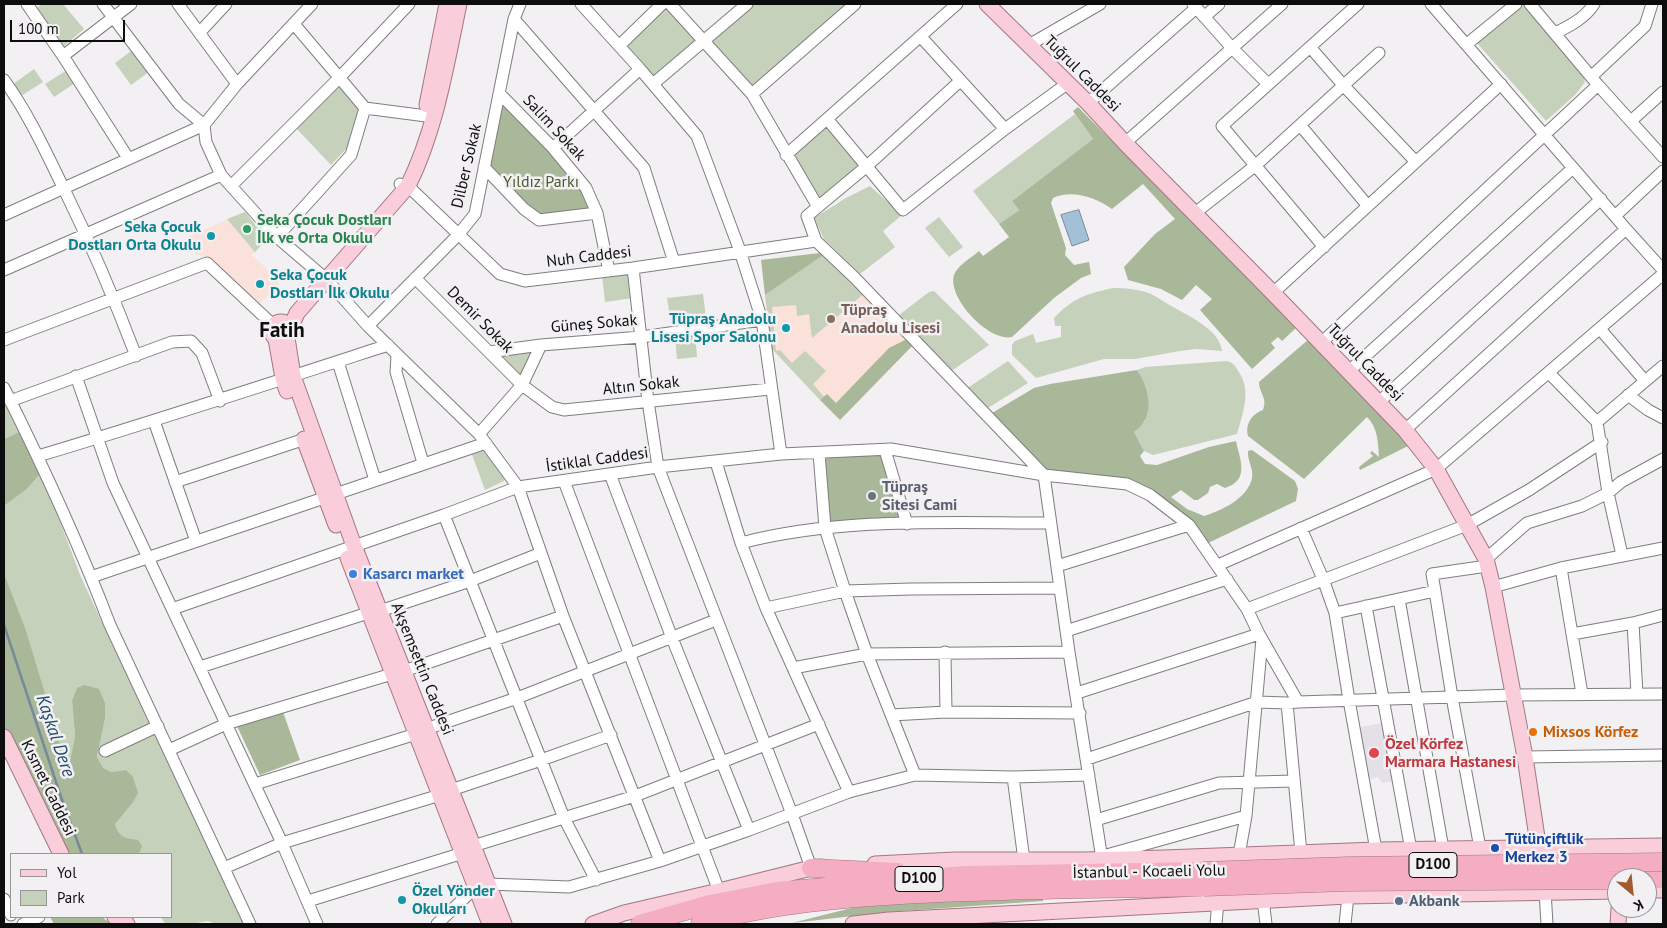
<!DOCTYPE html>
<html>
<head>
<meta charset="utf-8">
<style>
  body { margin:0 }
  #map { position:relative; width:1667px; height:928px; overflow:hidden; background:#f2f0f3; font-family:"PT Sans",sans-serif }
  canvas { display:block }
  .frame { position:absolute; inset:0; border:5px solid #0e0d0e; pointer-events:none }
  .legend { position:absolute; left:10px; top:853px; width:162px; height:65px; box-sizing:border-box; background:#f2f0f3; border:1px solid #979597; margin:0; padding:6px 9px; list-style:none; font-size:15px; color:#0e0d0e }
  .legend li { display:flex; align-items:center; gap:10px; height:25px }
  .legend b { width:25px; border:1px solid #979597 }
  .north { position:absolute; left:1607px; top:868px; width:50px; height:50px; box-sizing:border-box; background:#f2f0f3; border:1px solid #979597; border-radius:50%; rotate:152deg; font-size:14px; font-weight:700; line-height:20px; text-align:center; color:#0e0d0e }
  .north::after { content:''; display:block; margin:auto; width:18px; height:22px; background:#a15b2f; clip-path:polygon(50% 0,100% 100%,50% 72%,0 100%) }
  .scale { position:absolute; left:10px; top:20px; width:115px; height:22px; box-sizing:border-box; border:2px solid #0e0d0e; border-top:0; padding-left:6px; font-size:15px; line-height:18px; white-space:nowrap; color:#0e0d0e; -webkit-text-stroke:4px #f2f0f3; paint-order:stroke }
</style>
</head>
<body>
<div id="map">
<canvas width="1667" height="928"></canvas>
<div class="frame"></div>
<ul class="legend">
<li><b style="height:6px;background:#f9ceda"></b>Yol</li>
<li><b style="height:14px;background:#c5d1ba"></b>Park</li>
</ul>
<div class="north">K</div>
<div class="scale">100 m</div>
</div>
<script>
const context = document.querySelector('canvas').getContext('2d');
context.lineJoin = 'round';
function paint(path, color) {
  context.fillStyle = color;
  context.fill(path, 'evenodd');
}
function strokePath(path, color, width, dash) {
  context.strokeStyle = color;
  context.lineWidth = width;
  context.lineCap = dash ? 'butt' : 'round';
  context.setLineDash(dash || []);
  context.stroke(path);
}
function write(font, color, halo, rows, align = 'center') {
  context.font = font + ' "PT Sans",sans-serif';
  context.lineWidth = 5;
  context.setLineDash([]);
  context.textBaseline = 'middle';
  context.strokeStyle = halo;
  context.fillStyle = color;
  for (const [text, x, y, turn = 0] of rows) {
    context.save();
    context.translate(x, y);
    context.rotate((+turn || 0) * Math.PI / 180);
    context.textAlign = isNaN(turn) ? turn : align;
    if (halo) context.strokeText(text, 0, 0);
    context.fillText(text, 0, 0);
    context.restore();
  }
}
paint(new Path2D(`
  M1382,723L1393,781L1382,783L1378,777L1365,781L1355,728Z`), '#e5dfe8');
paint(new Path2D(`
  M245,212L267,239L252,255L280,281L259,305L212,259L195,254L187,237Z
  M828,252L916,342L840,420L771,348L765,295Z`), '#fae1d9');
paint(new Path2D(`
  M42,4H63L84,29L64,46L37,8Z
  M662,4L705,41L747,4H855L752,94L705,41L653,84L619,46Z
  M1523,4H1525L1583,73L1585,82L1576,94L1546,121L1477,43Z
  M134,49L150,71L131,85L115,63Z
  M34,69L43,82L21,96L13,84Z
  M67,70L75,83L54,97L45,84Z
  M339,83L359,106L347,148L331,165L295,127Z
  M1075,114L1093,139L1012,201L1019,210L999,224L973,191Z
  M828,120L867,166L818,207L786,155Z
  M870,186L902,215L883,231L895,247L860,274L824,239L814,218L846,198Z
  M245,212L267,239L255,252L227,219Z
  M939,217L963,247L949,257L925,228Z
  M828,252L867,291L812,338L809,314L797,316L796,305L772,307L776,351L780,350L792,363L805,351L826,371L813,384L824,397L820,400L771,348L765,295Z
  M629,272L633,298L605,302L602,275Z
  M1113,288C1125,288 1139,289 1151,294C1159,298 1167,304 1175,308C1190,317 1220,330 1222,351L1196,349L1180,351L1135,359H1104L1036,378L1012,355V345L1015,341L1033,334L1036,343L1061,337V326H1055L1054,318C1073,298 1086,294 1113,288Z
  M934,291L989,345L947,374L894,319L929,292Z
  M703,294L706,318L671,323L667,298Z
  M695,332L697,357L677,359L675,336Z
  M541,345L522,385L489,352Z
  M1008,361L1028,383L983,411L963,391Z
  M1227,361C1233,363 1235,365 1238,371C1252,390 1243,413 1237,434L1153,455L1144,451L1134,432L1145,421L1141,377L1137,370L1145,367Z
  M4,401L19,432L4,439Z
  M486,446L507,474L504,481L485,490L471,452Z
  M40,474L58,516L80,575L153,732L245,924H216L208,921L191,924H165L161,917H171V854H137L140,852L117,832L115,824L123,812L126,770L111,772L102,768L97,757L100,741L72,701L75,736L70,761L66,764L63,757L26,630L4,573V506L27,489Z`), '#c5d1ba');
paint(new Path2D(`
  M499,93L553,148L597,213L539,220L484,167Z
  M1078,107L1297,327L1282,341L1278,337L1271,343L1275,348L1252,369L1200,310L1212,299L1196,285L1182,300L1161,289L1128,280L1124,267L1155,234L1175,219L1143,184L1112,209C1096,197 1071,189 1053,198L1051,203L1066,248L1065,255L1074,265L1089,262L1091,274L1081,278L1054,298L1012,337C989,342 947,298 954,275C957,266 971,258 979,251L983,256L1009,237L999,224L1019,210L1012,201L1093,139L1073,111Z
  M828,252L765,295L761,260Z
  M911,337L916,342L840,420L820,400L827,394L836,403L889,348Z
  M1309,339L1402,433L1408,446L1360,470L1359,467L1373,456L1370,453L1372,451L1379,457C1378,442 1378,428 1367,417L1304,479L1248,436C1245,424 1252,414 1263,410C1268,398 1259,393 1259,382Z
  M1137,370C1146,383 1153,404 1145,420C1143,424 1138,429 1134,432L1144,451L1140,456L1145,464L1157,465L1209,447L1236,441C1240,460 1250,480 1225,488L1217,484L1210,487L1208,493L1198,500H1194L1181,490L1171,497L1187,509L1204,516C1221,511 1248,498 1252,478C1254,469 1247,460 1248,451L1252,450L1295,481L1298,489L1296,501L1204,545L1189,525L1127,484L1044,475L987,416L1034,388L1050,384Z
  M19,432L40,474L27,489L4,506V439Z
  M885,450L907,524L825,528L819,453Z
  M4,573L26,630L66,764L70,761L75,736L72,701L77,688L84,685L99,689L105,703V717L97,757L103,768L111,772L126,770L133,777L138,793L133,802L115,824C119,838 125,838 138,840L142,846L140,852L137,854H68L4,727Z
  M283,712L300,760L260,775L237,726Z
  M1043,892V901L888,912L792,923L883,900Z
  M50,917H102L111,924H54Z`), '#a8b898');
const water = new Path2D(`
  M1079,210L1089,240L1072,246L1061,215Z`);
paint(water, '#a3c0d9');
strokePath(water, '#768a9c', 1);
strokePath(new Path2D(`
  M4,625L61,797L82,854`), '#768a9c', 2.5);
const minor = new Path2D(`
  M27,4L63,56L128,158
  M178,4L237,84
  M312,4L237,84L204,125L206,142L221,175L277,237L327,280L368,326L479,434L518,487L563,616L660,861
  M581,4L640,69L697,136L740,251L762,320L781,454
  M670,4L752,94L818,207
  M1193,4L1232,48L1268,84
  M1431,4L1626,229L1663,270
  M1530,4L1598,85L1663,157
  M1204,17L1219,4
  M514,19L644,168L674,262
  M200,32L226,4
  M1555,33C1570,26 1585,18 1594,4
  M921,37L1005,129
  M1467,44L1516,4
  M1029,45L1100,4
  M619,46L662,4
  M1310,47L1344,86L1416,162
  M63,56L131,4
  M1592,76L1645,26L1652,4
  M4,80C28,113 45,150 63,187C90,242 114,298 136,356
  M960,81L867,166L807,216L816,241L855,278L1044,475L1069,652L1102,859
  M653,84L747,4
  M499,93L553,148L586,188L597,213L609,271
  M752,94L855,4
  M1088,103L1196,8
  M365,108L434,117
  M828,120L903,210L1005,129L1068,83
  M1631,121L1663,92
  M1300,125L1368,206
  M1125,143L1282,4
  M553,148L640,69
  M786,155L957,4
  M484,167L524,209L539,220L597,213
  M400,184L408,186L500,274L525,281L633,268L816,241
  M232,185L340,77L409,4
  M1195,213L1256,165L1379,53
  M4,215L204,125L179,104L103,4
  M1615,216L1663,171
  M277,237L351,155L365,108L294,24
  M1324,247L1222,126L1358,4
  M633,268L648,401L658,467L792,814L811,868
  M4,270L221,175
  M415,278L522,385L552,407L564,410L770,389
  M1273,293L1501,84
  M368,326L458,235L475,214L514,19L520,4
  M1600,329L1645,381
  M4,340L207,263L273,325
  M1321,343L1598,85
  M489,352L541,345L641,337L762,320
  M397,355L396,372L423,463
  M338,362L375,480
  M1349,371L1573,168
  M1549,373L1597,422L1608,493L1622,555
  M76,376L113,483L282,843L317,924
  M4,388C43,466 79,544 110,625L250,924
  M1628,395L1648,410L1663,418
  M10,401L172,342L191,341L202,353L220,401
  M1379,402L1601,199
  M154,421L196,541
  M1597,422L1663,366
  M1405,430L1626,229
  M479,434L522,385L541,345
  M885,450L907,524
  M819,453L825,528L845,591L867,654L915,775
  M38,456C155,421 271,383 388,345
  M716,462L741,543L766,608L849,792
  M610,474L672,638L749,830
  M564,481L719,891
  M175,482L305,439
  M444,515L564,818L596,880
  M1301,528L1323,579L1335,613L1349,700L1376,850
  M741,543C841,517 947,523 1050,523
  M1486,559L1527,523L1582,506L1608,493L1621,482L1663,459
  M1218,565L1436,469L1663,274
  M1057,566L1189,525
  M1561,568L1582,694
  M91,577L486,443
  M1493,587L1561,568L1663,548
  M1435,591L1432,574L1487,566
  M1399,599L1443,849
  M1366,606L1411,850
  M766,608L845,591L911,589L1060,588
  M172,609L444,515L518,487L658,467L781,454L891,449L1044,475L1127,484L1150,495L1189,525L1247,609L1259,634L1298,702L1513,695L1663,694
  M1247,609L1467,525L1529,490L1602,442
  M380,611L470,581L541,553
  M1335,613L1435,591L1452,697L1480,848
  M1066,631L1227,579
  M1572,634L1633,623
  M945,652L946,712
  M200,667L368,613
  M793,668L867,654L1069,652
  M404,671L563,616
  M1077,693L1259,634
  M1637,694L1633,623L1663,615
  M1287,703L1301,853
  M891,715L946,712L1080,713
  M426,729L517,698L716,620
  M169,750L226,724L392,674
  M105,751L158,726
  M1525,757L1663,755
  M1087,759L1257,702L1287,703L1298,702
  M1013,777L1024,860
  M255,784L416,734
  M451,790L541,760L611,735
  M1096,820L1219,783L1294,781
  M473,846L635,796L819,724
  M1239,855L1246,816L1262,639
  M1103,856L1246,816
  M224,868L282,843L440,795
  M1545,891L1547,924
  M4,899L11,915
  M1263,899L1266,924
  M308,901L463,853
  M23,924L39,917
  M437,924L476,887L488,884L569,887L660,861L749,830L849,792L915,775L1013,777L1089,775
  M1216,924L1218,901
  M1345,924L1348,896`);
const major = new Path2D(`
  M987,4L1088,103L1125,143L1273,293L1405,430L1436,469L1486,559L1493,587L1525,757L1545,891
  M427,105L447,4
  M272 331a9 9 0 1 1 18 0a9 9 0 1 1-18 0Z
  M290,329L297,313L408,186C436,129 446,66 459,4
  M287,338L293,376L354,546L504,924
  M276,339L283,378L287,391
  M304,439L336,525
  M348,558L490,924
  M4,737L61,854
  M875,864L955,860H1084L1164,858L1376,850L1663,846
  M1647,890H1663
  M115,917L127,924
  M593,924L624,913L719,891L811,868L822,867
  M853,924L889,920L1348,896L1617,891
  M1618,924L1619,908`);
const highway = new Path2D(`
  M811,868L898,872
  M1647,879H1663
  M640,924L710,904L777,891L966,875L1203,871
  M700,924C770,904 845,898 917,894C1013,889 1108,889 1204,887`);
strokePath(minor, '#7f7d80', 13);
strokePath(major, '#a47582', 17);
strokePath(highway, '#a47582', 19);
strokePath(minor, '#fff', 11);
strokePath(major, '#f9ceda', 15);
strokePath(highway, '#f5adc1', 18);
const highwayBridge = new Path2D(`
  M1203,871L1348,866L1663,862
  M1204,887L1346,882L1617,880`);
strokePath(highwayBridge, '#a47582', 19, []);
strokePath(highwayBridge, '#f5adc1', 18);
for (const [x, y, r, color] of [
  [247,229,5,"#2e9e5b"],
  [211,236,5,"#0f9aa8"],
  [260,284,5,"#0f9aa8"],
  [831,319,5,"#8d6e63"],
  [786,328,5,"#0f9aa8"],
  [872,496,5,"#6b7280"],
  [353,574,5,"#3f7fe0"],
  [1533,732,5,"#e8710a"],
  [1374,753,6,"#e0444e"],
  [1495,848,5,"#1a4fb4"],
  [402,900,5,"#0f9aa8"],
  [1399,901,5,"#5c6f8a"]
]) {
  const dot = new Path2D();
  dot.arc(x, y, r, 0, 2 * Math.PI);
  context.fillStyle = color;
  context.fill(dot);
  strokePath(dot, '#f2f0f3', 2);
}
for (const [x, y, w] of [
  [1433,865,48],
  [919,879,48]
]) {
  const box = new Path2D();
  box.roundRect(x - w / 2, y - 12.5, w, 25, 4);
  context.fillStyle = '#f2f0f3';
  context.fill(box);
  strokePath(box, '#0e0d0e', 1);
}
write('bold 15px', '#0e0d0e', null, [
  ["D100",1433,865],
  ["D100",919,879]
]);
write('16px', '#0e0d0e', '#f2f0f3', [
  ["Tuğrul Caddesi",1082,74,45],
  ["Salim Sokak",554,128,47],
  ["Dilber Sokak",467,166,-77],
  ["Nuh Caddesi",589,257,-7],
  ["Demir Sokak",480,320,45],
  ["Güneş Sokak",594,324,-5],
  ["Tuğrul Caddesi",1365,363,46],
  ["Altın Sokak",641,386,-6],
  ["İstiklal Caddesi",597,460,-8],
  ["Akşemsettin Caddesi",422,669,68],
  ["Kısmet Caddesi",48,788,64],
  ["İstanbul - Kocaeli Yolu",1149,872,-1]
]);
write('16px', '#465c2c', '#f2f0f3', [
  ["Yıldız Parkı",541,182]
]);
write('bold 16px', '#27864d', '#f2f0f3', [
  ["Seka Çocuk Dostları",257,220],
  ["İlk ve Orta Okulu",257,238]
], 'left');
write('bold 16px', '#0d838f', '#f2f0f3', [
  ["Seka Çocuk",201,227],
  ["Dostları Orta Okulu",201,245],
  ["Seka Çocuk",270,275,"left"],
  ["Dostları İlk Okulu",270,293,"left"],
  ["Tüpraş Anadolu",776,319],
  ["Lisesi Spor Salonu",776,337],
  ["Özel Yönder",412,891,"left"],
  ["Okulları",412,909,"left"]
], 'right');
write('bold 16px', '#785e54', '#f2f0f3', [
  ["Tüpraş",841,310],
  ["Anadolu Lisesi",841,328]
], 'left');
write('bold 16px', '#5b616d', '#f2f0f3', [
  ["Tüpraş",882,487],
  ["Sitesi Cami",882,505]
], 'left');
write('bold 16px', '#366cbe', '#f2f0f3', [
  ["Kasarcı market",363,574]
], 'left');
write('bold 16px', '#c56008', '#f2f0f3', [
  ["Mixsos Körfez",1543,732]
], 'left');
write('bold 16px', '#be3a42', '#f2f0f3', [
  ["Özel Körfez",1385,744],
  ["Marmara Hastanesi",1385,762]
], 'left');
write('bold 16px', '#164399', '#f2f0f3', [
  ["Tütünçiftlik",1505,839],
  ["Merkez 3",1505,857]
], 'left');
write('bold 16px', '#4e5e75', '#f2f0f3', [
  ["Akbank",1409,901]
], 'left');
write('italic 18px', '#204d70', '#f2f0f3', [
  ["Kaşkal Dere",55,736,71]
]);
write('bold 21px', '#0e0d0e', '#f2f0f3', [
  ["Fatih",282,331]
]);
</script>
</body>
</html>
